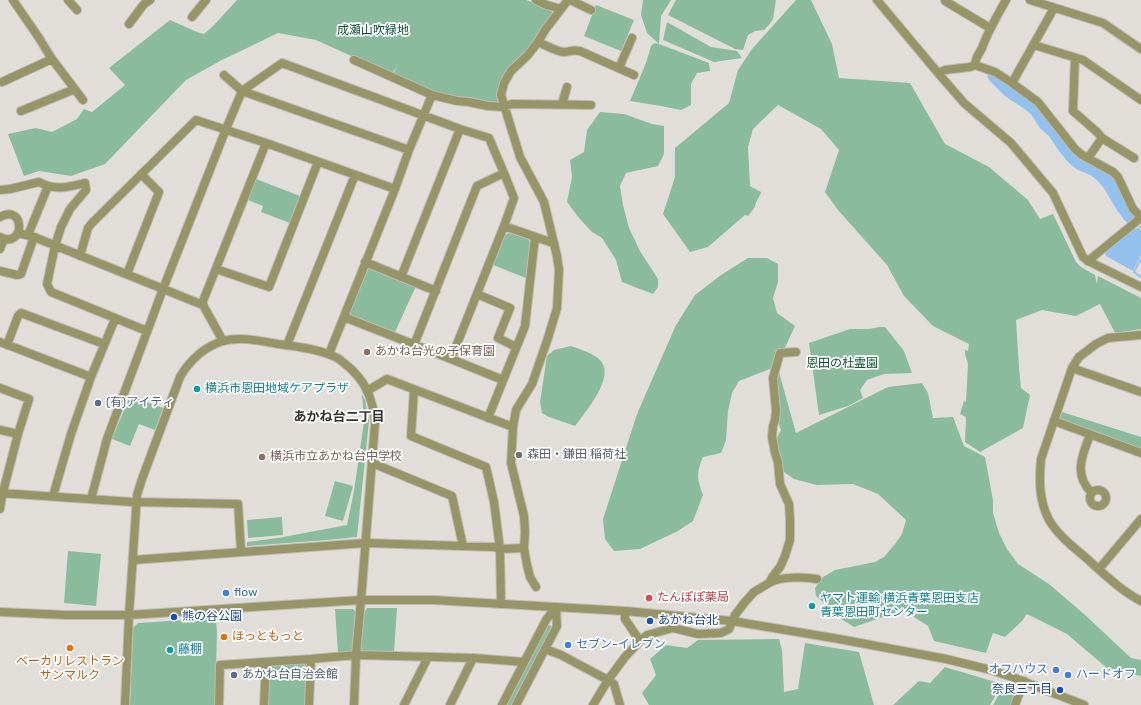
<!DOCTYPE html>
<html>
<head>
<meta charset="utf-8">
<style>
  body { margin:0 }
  canvas { display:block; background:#e1deda }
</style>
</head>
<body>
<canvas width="1141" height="705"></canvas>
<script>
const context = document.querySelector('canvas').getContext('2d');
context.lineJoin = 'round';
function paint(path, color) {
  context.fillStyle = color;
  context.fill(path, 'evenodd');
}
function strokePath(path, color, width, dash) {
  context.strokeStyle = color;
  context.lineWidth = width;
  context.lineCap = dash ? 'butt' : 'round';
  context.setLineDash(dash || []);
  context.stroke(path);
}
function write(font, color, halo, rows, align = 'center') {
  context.font = font + ' Rubik,"Noto Sans JP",sans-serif';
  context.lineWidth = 3.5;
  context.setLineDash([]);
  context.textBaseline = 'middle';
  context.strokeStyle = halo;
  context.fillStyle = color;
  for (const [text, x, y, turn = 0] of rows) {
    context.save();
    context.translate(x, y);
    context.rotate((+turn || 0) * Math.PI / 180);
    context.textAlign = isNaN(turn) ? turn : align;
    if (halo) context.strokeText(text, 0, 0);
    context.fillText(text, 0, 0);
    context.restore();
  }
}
paint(new Path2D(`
  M237,0H526L551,9L553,16L532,45L508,72L501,105L457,98L429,90L393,75L397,66L390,77L360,60L316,40L278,33L220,61L186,80L105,164L71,176L39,171L24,176L8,134L36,128L52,132L77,119L84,109L92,112L125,85L109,68L170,20L197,32L204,34L214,25Z
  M643,0H671L661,16L659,44L709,63L710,71L697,73L691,84V105L681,110L661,106L630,101L646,63L651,46L654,43L659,44L647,33L641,15Z
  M676,0H776L773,19L769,25L764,30L755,31L748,35L743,50L735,49L668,15Z
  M796,0H811L832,44L839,78L910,83L945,144L989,167L1028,200L1040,219L1053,214L1076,262L1081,267L1095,275L1097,284L1098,276L1141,298V329L1115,333L1100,304L1076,316L1042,310L1016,320L1019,368L1021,388L1030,395L1023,428L980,452L965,442L966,417L960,414L964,401L966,402L968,364L965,354V350L968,351L969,344L933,326L904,296L887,265L838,210L825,192L839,150L821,129L778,105L753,129L748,147L750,186L761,192C760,197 755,202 755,207L748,216L745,215L708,247L690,252L663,214L675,177V148L729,103L738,70L752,49Z
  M596,5L634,20L621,51L584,36Z
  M667,22L711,47L737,51L742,58L714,62L663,40Z
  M600,112L624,114L652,124L664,126V154L658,166L626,173L620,186L623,205L629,228L640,251L658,279V287L653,294L622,282L616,260L602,238L592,232L579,218L567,202L572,177L570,160L584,152L587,130Z
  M256,179L300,196L290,223L261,212L263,206L248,200Z
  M509,233L528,239L530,242L526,278L493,265L505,235Z
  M748,258H767L778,264V282L773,298L777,313L795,326L777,365L796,433L888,387L922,383L928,393L933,418L953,417L964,446L985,457L993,500V513L999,533L1007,549L1018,564L1049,584L1084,614L1131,658L1141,660V676L1108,669L1067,634L1027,614L1022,621L1005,637L993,633L986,653L934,641L928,626L903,610L854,627L843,620L828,606L816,596L815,588L823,577L835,570L875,562L884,557L895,544L902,534L906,520L878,494L853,484L817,485L794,479L777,467L773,445L781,430C777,420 780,419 779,411C778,397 774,382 770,369L739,381L732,393L728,411L726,440L721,453L703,457C696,473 697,479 703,495L693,521L678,531L640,549L614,551L605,539L603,519L637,414L676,325L695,295L721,275Z
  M369,267L416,286L395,332L348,315Z
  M879,327H885L904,351L912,373L884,374L867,380L860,390L863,398L848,406L819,415L809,343L850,329H869Z
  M571,346C580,349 595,354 601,361C615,378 585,412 575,426L549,417L542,413L540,402L547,356L554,350Z
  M362,394L365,400L369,421L357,537L327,540L247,546V542L278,538L347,525L354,491L364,422Z
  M130,396L163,408L155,430L139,424L130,446L112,439Z
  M1062,412L1141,437V449L1059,421Z
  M335,481L353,486L343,521L325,516Z
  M282,517L283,535L248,538L247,520Z
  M68,551L101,554L96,606L64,603Z
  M367,608H397L394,653L363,652L359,650L363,614Z
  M335,609H353L356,612L353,650L350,652H338Z
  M216,618L217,633L215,705H130L133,628L138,623Z
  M547,625H550L552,627L512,705H507Z
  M779,639L782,650L784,692L798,689L805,643L859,652L874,705H649L642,693L656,675L650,659L666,645L687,648L698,640Z
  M269,664H306L305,705H267Z
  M945,667L1002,684L1016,690L1011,705H993L999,694L1001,686L990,705H893L919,681L930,683Z`), '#8bbb9d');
paint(new Path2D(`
  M1139,228L1141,230V254L1133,271L1106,256L1105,253L1133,229Z`), '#92c1ed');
strokePath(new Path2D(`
  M1140,227H1141
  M1141,258L1134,272L1141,277`), '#92c1ed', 2);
strokePath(new Path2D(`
  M994,76L1009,91L1026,102L1036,110L1045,124L1054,132L1064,147L1073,158L1081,164L1095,170L1101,175L1109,184L1122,206L1130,217`), '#92c1ed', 13);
const minor = new Path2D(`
  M13,0L39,38L52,59L83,100
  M68,0L77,10
  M536,0L547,5L561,9
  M570,0L591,10
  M877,0L938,73L964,103L1011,143L1053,193L1083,257L1088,261L1137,221L1140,216L1133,209L1118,177L1113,172L1082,155L1075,149L1038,102L1012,83L995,72L975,65L970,67L945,70L938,73
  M945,0V1L990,28
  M1030,0L1103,23L1141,49
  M192,17L206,0
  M129,24L144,4L150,0
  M538,42C545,45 556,51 563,52C571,52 571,49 580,51L634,75
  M1034,45L1083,60L1141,100
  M1075,58L1073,111L1097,132L1102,138L1088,158
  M354,60L432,95L457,101L469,102L488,106L503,107L512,104L591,105
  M975,65C975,58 979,54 982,48C988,31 997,16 1006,0
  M619,68L632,38
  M224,75L242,91L409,150
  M2,82L52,59
  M1012,83L1054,8
  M562,104L567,87
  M21,111L75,89
  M1102,138L1134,158
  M0,190L10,189L39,182C55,191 68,187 85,183L86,190L70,209L61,227L55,246L47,284L51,292L147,331
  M0,217C26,203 25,250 0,237
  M504,226L553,243
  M18,233L34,237L203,305L223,341
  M28,235L48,186
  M0,249L4,239
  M80,256L88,228L92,223L196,120L266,143L395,189
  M365,262L436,291
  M216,269L269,287L318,162
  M0,271L17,275L21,274L34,237
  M127,274L159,192L141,174
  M401,277L460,129
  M477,294L510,308L498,338L516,347
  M203,305V301L266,143
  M344,317L451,359L504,226L514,198L504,173
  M1141,335L1108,338L1096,344L1079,357L1072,368L1041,459C1039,480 1039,501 1049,520C1058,535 1072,546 1085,557C1103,573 1120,590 1141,601
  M0,342L91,377
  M7,345L18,316L21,313L104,344
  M287,345L355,175
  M329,354L395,189L409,150L432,95
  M451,359L503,380
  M1072,368L1141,392
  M0,388L29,399L18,434L2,496L0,509
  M414,390L411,436L486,467L494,502L500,549L501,604
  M367,391L387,379L513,427
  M488,418L525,326L535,237
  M0,430L18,434
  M1090,435C1082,456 1073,475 1092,493
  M372,463L452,496L463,546
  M1090 498a8 8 0 1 1 16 0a8 8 0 1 1-16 0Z
  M0,493L132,502L238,504L241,551
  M53,496L71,434L91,377L115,319
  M91,499L107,439L163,289L226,129L242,91L282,63L460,129L489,138L504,173L477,186L414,345
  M133,560L366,543L494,547L500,549L524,548
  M1099,569L1141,519
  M769,583C781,576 804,577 817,579
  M536,587L530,577L527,565L524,548L525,532L524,516L511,463L513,427L516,410L532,384L548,338L557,308L559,270L557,256L544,202L520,157L501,95L504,83L511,71L528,55L538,42L545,30L568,0
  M625,611V619L640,641
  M545,649L561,655L608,680L614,684L620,705
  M219,705L220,665L311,659L356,655L473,658L524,662
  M264,705L266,662
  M309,705L311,659
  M354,705L356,655L361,600
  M404,705L428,657
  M450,705L473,658
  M593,705L608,680L625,657L640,641L647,635L673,628L698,634L721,633L729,629L735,615L745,602L754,592L769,583L773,576L780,567L785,556L790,540V520L789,504L780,484L778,462L775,453L772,437L773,426L775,420L776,411L773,378L780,353L796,352
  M1015,705L1024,681`);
const tertiary = new Path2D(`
  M1088,261L1141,287
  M1054,421L1141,453
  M0,612L66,615H129L361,600H433L625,611L732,621L839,639L946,659L991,670L1012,677L1084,705
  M125,705L129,615L137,495L142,479L180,377C190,360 204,347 223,341C240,336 260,341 278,344C294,346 313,348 328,354C334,356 340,359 344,363C365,379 373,398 375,423L361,600
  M502,705L546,620L556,607
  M516,705L557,626L556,607`);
strokePath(minor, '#bebcb8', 10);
strokePath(tertiary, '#bebcb8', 10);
strokePath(minor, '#979567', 8);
strokePath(tertiary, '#979567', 8);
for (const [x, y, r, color] of [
  [367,352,4,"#8d6e63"],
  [197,389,4,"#0f9aa8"],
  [98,403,4,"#5c6f8a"],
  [519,455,4,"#6b7280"],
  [262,457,4,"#8d6e63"],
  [226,593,4,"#3f7fe0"],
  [649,598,4,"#e0444e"],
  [812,606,4,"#0f9aa8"],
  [174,617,4,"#1a4fb4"],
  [650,621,4,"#1a4fb4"],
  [224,637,4,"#e8710a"],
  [568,645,4,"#3f7fe0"],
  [70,648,4,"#e8710a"],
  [170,650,4,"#0f9aa8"],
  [1056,670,4,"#3f7fe0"],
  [234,675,4,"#5c6f8a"],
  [1068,675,4,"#3f7fe0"],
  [1060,690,4,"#1a4fb4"]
]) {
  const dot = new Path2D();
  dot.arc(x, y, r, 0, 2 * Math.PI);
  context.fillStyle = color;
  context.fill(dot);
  strokePath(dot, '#fff', 1.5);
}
write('12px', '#0d5432', '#fff', [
  ["成瀬山吹緑地",373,31],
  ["恩田の杜霊園",842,364]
]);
write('12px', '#785e54', '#fff', [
  ["あかね台光の子保育園",375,352],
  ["横浜市立あかね台中学校",270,457]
], 'left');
write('12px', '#0d838f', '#fff', [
  ["横浜市恩田地域ケアプラザ",205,389],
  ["ヤマト運輸 横浜青葉恩田支店",820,599],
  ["青葉恩田町センター",820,613],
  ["藤棚",178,650]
], 'left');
write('12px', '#4e5e75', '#fff', [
  ["(有)アイティ",106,403],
  ["あかね台自治会館",242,675]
], 'left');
write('12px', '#5b616d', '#fff', [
  ["森田・鎌田 稲荷社",527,455]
], 'left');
write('12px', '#366cbe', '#fff', [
  ["flow",234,593],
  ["セブン-イレブン",576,645],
  ["オフハウス",1048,670,"right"],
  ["ハードオフ",1076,675]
], 'left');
write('12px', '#be3a42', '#fff', [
  ["たんぽぽ薬局",657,598]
], 'left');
write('12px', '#164399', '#fff', [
  ["熊の谷公園",182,617],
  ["あかね台北",658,621],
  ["奈良三丁目",1052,690,"right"]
], 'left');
write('12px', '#c56008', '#fff', [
  ["ほっともっと",232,637],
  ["ベーカリレストラン",70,662,"center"],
  ["サンマルク",70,676,"center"]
], 'left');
write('bold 13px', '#343332', '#fff', [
  ["あかね台二丁目",339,417]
]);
</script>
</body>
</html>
